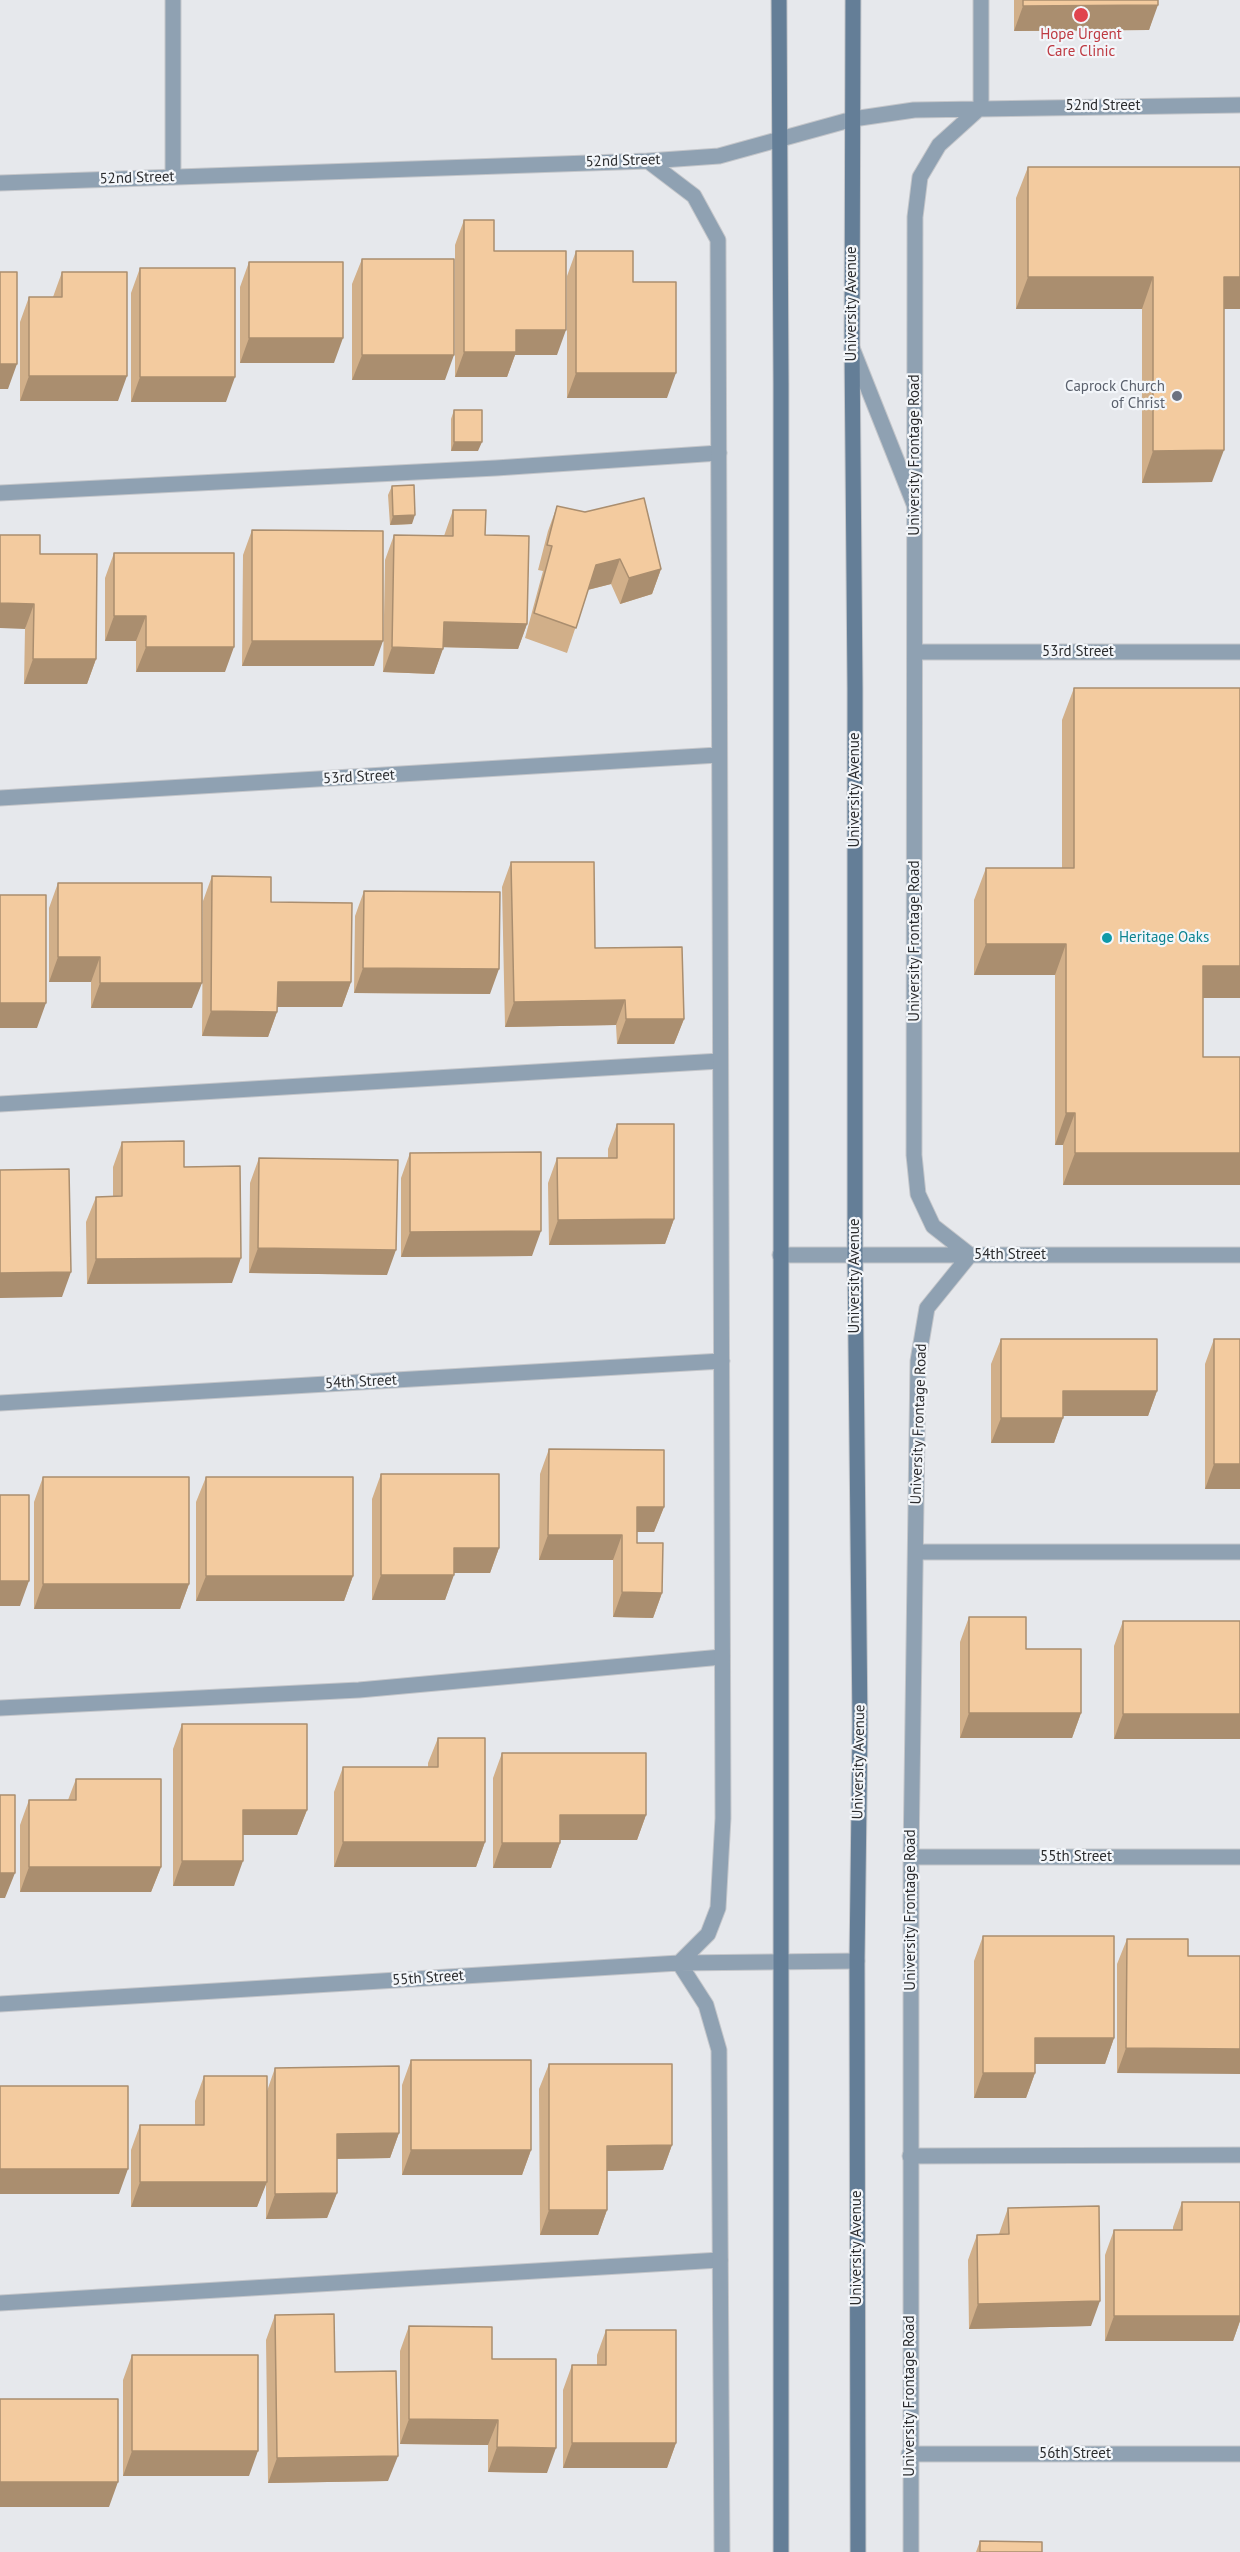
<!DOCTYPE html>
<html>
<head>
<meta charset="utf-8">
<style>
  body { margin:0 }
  canvas { display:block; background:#e6e8ec }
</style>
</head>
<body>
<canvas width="1240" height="2552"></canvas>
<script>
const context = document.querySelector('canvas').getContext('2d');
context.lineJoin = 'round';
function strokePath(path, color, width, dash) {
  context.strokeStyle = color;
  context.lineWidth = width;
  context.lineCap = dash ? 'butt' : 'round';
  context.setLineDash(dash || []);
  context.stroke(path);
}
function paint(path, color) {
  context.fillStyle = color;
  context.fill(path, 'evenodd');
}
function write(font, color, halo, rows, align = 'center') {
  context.font = font + ' "PT Sans",sans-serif';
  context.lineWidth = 4.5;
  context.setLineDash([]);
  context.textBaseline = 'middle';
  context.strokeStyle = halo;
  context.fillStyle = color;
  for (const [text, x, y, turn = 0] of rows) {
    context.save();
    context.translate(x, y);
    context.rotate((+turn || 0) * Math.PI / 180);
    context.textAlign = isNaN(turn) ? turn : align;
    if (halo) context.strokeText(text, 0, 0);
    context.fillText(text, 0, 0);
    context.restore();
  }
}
const lane = new Path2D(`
  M981,0V107
  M173,177V0
  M852,348L914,504
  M0,493L496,468L719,453
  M0,1104L720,1061
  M916,1552H1240
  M0,1708L359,1690L722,1657
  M910,2156L1240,2155
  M0,2303L720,2260`);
const street = new Path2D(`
  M648,161L694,196L718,240L723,1818L718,1908L708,1934L679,1963L706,2005L719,2050L722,2552
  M0,183L648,161L719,156L853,119L914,110L1240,105
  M916,652H1240
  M0,798L718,755
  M780,1255H1240
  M0,1403L722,1361
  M911,1857H1240
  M0,2004L679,1963L857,1961
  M909,2454H1240
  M911,2552V1857L918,1361L927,1308L970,1255L933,1226L918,1194L914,1155L915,217L920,177L939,145L981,107`);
const secondary = new Path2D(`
  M779,0L781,383V2552
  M853,0L852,346L855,688V1255L860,1725L857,1961L858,2552`);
strokePath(lane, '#c4c6ca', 17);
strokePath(street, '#c4c6ca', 17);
strokePath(secondary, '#c4c6ca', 17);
strokePath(lane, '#8fa1b2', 15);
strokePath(street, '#8fa1b2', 15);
strokePath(secondary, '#647e97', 15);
paint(new Path2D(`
  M1014,0H1158L1149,30L1014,31Z
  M1028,167H1240V309H1224L1212,482L1142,483V309H1016V198Z
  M464,220L494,251L557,355H515L507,377H455V245Z
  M576,251L633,282L667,398H567V276Z
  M362,259L445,380H352V284Z
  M249,262L334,363H240V287Z
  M140,268L226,402H131V293Z
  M62,272L118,401H20V322L29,297H53Z
  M454,410L478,451H451V419Z
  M392,486L412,524L390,525L388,495Z
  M557,506L661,569L652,594L620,604L611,584L588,590L567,653L525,638L543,571L538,570L548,531Z
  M453,510L485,535L527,624L518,649L443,647L434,674L383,672L385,560L394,535L444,536Z
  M252,530L374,666H242L243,555Z
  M114,553L225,672H136V641H105V578Z
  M40,554L96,659L87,684H24L25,629Z
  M1074,688L1240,998H1203V1057H1240V1185H1063V1145H1055V975H974V900L986,868H1062V720Z
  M511,862L595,948L684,1019L674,1044H617L616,1025L505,1027L502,887Z
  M212,876L351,982L342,1007H277V1012L268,1037L202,1036L203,901Z
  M58,883L192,1008H91V982H49V908Z
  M364,891L490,994L354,993L355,916Z
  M617,1124L674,1219L665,1244L549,1245L548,1183L557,1158H608V1149Z
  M122,1142L184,1167L232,1283L87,1284L86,1222L96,1197H113V1167Z
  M410,1153L532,1256L401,1257V1178Z
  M259,1158L387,1275L249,1273L250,1183Z
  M1001,1339L1157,1391L1148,1416H1063L1054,1443H991V1364Z
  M1214,1339L1240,1489H1205V1364Z
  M549,1449L664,1507L654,1532H637V1543L662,1593L653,1618L613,1617V1560H539L540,1474Z
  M381,1474L499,1548L490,1573H454L445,1600H372V1499Z
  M43,1477L189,1584L180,1609H34V1502Z
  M206,1477L353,1576L344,1601H196V1502Z
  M969,1617L1026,1649L1081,1713L1072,1738H960V1642Z
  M1123,1621H1240V1739H1114V1646Z
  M182,1724L307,1810L297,1835H243L234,1886H173V1749Z
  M438,1738L485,1842L476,1867H334V1792L343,1767H428V1763Z
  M502,1753L646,1815L637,1840H560V1843L551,1868H493V1778Z
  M76,1779L161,1867L151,1892H20V1825L29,1800H68Z
  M983,1936L1114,2038L1105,2064H1035V2073L1026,2098H974V1961Z
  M1127,1939L1188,1956L1117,2073V1964Z
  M411,2060L531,2150L522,2175H402V2085Z
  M549,2064L672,2145L663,2170L607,2171V2210L598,2235H540L539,2089Z
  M275,2068L399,2133L390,2158L337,2159V2193L327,2218L266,2219V2183L257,2207H131V2150L140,2125H195V2101L204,2076L267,2091Z
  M1182,2202H1240V2321L1233,2341H1105V2255L1114,2230H1173V2227Z
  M1008,2208L1091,2326L969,2329L968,2260L977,2235L999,2234Z
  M275,2315L335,2372L388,2481L268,2483L266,2340Z
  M409,2326L492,2359L547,2473L488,2472V2445L400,2444V2351Z
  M606,2330L676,2443L667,2468H563V2390L572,2365H597V2355Z
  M132,2355L249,2476H123V2380Z
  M980,2541L1042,2552H976Z`), '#d1af89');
paint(new Path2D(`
  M1158,5L1149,30L1014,31L1023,6Z
  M1028,277H1153L1142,309H1016Z
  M1224,277H1240V309H1212Z
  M516,330H566L557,355H515L507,377H455L464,352Z
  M249,338H343L334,363H240Z
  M362,355H454L445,380H352Z
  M0,364H17L8,389H0Z
  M576,373H676L667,398H567Z
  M29,376H127L118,401H20Z
  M140,377H235L226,402H131Z
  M454,442H482L478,451H451Z
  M1224,450L1212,482L1142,483L1153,451Z
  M415,515L412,524L390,525L393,516Z
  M620,559L611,584L587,590L596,565Z
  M661,569L652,594L620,604L629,578Z
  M0,603L34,604L25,629L0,628Z
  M114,616H146L136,641H105Z
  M444,622L527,624L518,649L435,647Z
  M252,641H383L374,666H242Z
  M146,647H234L225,672H136Z
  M392,647L443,649L434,674L383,672Z
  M33,659H96L87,684H24Z
  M986,944H1066L1055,975H974Z
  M58,957H100L91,982H49Z
  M1203,966H1240V998H1191Z
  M363,968L499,969L490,994L354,993Z
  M278,982H351L342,1007H269Z
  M100,983H202L192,1008H91Z
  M625,1000L616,1025L505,1027L514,1002Z
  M0,1003H46L37,1028H0Z
  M211,1011L277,1012L268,1037L202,1036Z
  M626,1019H684L674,1044H617Z
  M1066,1113H1075L1063,1145H1055Z
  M1075,1153H1240V1185H1063Z
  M674,1219L665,1244L549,1245L558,1220Z
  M541,1231L532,1256L401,1257L410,1232Z
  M258,1248L396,1250L387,1275L249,1273Z
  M241,1258L232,1283L87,1284L96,1259Z
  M71,1272L62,1297L0,1298V1273Z
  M1063,1391H1157L1148,1416H1054Z
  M1001,1418H1063L1054,1443H991Z
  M1214,1464H1240V1489H1205Z
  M637,1507H664L654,1532H628Z
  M548,1535H622L613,1560H539Z
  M454,1548H499L490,1573H445Z
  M381,1575H454L445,1600H372Z
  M206,1576H353L344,1601H196Z
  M0,1581H29L20,1606H0Z
  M43,1584H189L180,1609H34Z
  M622,1592L662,1593L653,1618L613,1617Z
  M969,1713H1081L1072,1738H960Z
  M1123,1714H1240V1739H1114Z
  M243,1810H307L297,1835H234Z
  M560,1815H646L637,1840H551Z
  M343,1842H485L476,1867H334Z
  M502,1843H560L551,1868H493Z
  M182,1861H243L234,1886H173Z
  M29,1867H161L151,1892H20Z
  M0,1873H15L5,1898H0Z
  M1035,2038H1114L1105,2064H1026Z
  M1126,2048L1240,2049V2074L1117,2073Z
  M983,2073H1035L1026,2098H974Z
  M399,2133L390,2158L327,2159L337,2134Z
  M672,2145L663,2170L598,2171L607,2146Z
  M411,2150H531L522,2175H402Z
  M0,2169H128L119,2194H0Z
  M140,2182H267L257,2207H131Z
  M337,2193L327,2218L266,2219L275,2194Z
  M549,2210H607L598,2235H540Z
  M1100,2301L1091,2326L969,2329L978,2304Z
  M1114,2316H1240V2321L1233,2341H1105Z
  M409,2419L498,2420L488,2445L400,2444Z
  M572,2443H676L667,2468H563Z
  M497,2447L556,2448L547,2473L488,2472Z
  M132,2451H258L249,2476H123Z
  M398,2456L388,2481L268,2483L277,2458Z
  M0,2482H118L109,2507H0Z`), '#aa8e6f');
const building = new Path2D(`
  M1023,0H1158V5L1023,6Z
  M1028,167H1240V277H1224V450L1153,451V277H1028Z
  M464,220H494V251H566V330H516V352H464Z
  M576,251H633V282H676V373H576Z
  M362,259H454V355H362Z
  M249,262H343V338H249Z
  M140,268H235V377H140Z
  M0,272H17V364H0Z
  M62,272H127V376H29V297H62Z
  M454,410H482V442H454Z
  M414,485L415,515L393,516L392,486Z
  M644,498L661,569L629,578L620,559L596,565L576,628L534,613L552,546L547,545L557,506L585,512Z
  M453,510H486L485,535L529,536L527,624L444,622L443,649L392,647L394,535L453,536Z
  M252,530L383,531V641H252Z
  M0,535H40V554H97L96,659H33L34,604L0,603Z
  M114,553H234V647H146V616H114Z
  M1074,688H1240V966H1203V1057H1240V1153H1075V1113H1066V944H986V868H1074Z
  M511,862H594L595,948L682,947L684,1019H626L625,1000L514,1002Z
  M212,876L271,877V902L352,903L351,982H278L277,1012L211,1011Z
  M58,883H202V983H100V957H58Z
  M364,891L500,892L499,969L363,968Z
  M0,895H46V1003H0Z
  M617,1124H674V1219L558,1220L557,1158H617Z
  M184,1141V1167L240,1166L241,1258L96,1259V1197L122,1196V1142Z
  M541,1152V1231L410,1232V1153Z
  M259,1158L398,1160L396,1250L258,1248Z
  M69,1169L71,1272L0,1273V1170Z
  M1001,1339H1157V1391H1063V1418H1001Z
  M1214,1339H1240V1464H1214Z
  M549,1449L664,1450V1507H637V1543H663L662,1593L622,1592V1535H548Z
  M381,1474H499V1548H454V1575H381Z
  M43,1477H189V1584H43Z
  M206,1477H353V1576H206Z
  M0,1495H29V1581H0Z
  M969,1617H1026V1649H1081V1713H969Z
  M1123,1621H1240V1714H1123Z
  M182,1724H307V1810H243V1861H182Z
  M438,1738H485V1842H343V1767H438Z
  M502,1753H646V1815H560V1843H502Z
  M76,1779H161V1867H29V1800H76Z
  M0,1795H15V1873H0Z
  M983,1936H1114V2038H1035V2073H983Z
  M1127,1939H1188V1956H1240V2049L1126,2048Z
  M411,2060H531V2150H411Z
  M549,2064H672V2145L607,2146V2210H549Z
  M399,2066V2133L337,2134V2193L275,2194V2068Z
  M204,2076H267V2182H140V2125H204Z
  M0,2086H128V2169H0Z
  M1182,2202H1240V2316H1114V2230H1182Z
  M1099,2206L1100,2301L978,2304L977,2235L1009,2234L1008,2208Z
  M334,2314L335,2372L396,2371L398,2456L277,2458L275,2315Z
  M409,2326L492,2327V2359H556V2448L497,2447L498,2420L409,2419Z
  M606,2330H676V2443H572V2365H606Z
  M132,2355H258V2451H132Z
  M0,2399H118V2482H0Z
  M980,2541L1042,2542V2552H980Z`);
paint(building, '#f3cb9f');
strokePath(building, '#aa8e6f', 1.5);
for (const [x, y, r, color] of [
  [1081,15,8,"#e0444e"],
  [1177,396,6,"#6b7280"],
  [1107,938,6,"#0f9aa8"]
]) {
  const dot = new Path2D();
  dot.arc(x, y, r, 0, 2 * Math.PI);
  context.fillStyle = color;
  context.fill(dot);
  strokePath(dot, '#f3f6fa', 2);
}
write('15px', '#be3a42', '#f3f6fa', [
  ["Hope Urgent",1081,35],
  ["Care Clinic",1081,52]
]);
write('15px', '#2b2c2e', '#f3f6fa', [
  ["52nd Street",1103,106],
  ["52nd Street",623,161,-2],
  ["52nd Street",137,178,-2],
  ["University Avenue",852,304,-90],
  ["University Frontage Road",915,455,-90],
  ["53rd Street",1078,652],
  ["53rd Street",359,777,-3],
  ["University Avenue",855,790,-90],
  ["University Frontage Road",915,941,-90],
  ["54th Street",1010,1255],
  ["University Avenue",855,1276,-90],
  ["54th Street",361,1382,-3],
  ["University Frontage Road",919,1424,-88],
  ["University Avenue",859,1762,-89],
  ["55th Street",1076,1857],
  ["University Frontage Road",911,1910,-90],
  ["55th Street",428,1978,-4],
  ["University Avenue",857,2248,-90],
  ["University Frontage Road",910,2396,-90],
  ["56th Street",1075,2454]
]);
write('15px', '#5b616d', '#f3f6fa', [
  ["Caprock Church",1165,387],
  ["of Christ",1165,404]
], 'right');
write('15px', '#0d838f', '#f3f6fa', [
  ["Heritage Oaks",1119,938]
], 'left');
</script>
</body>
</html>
